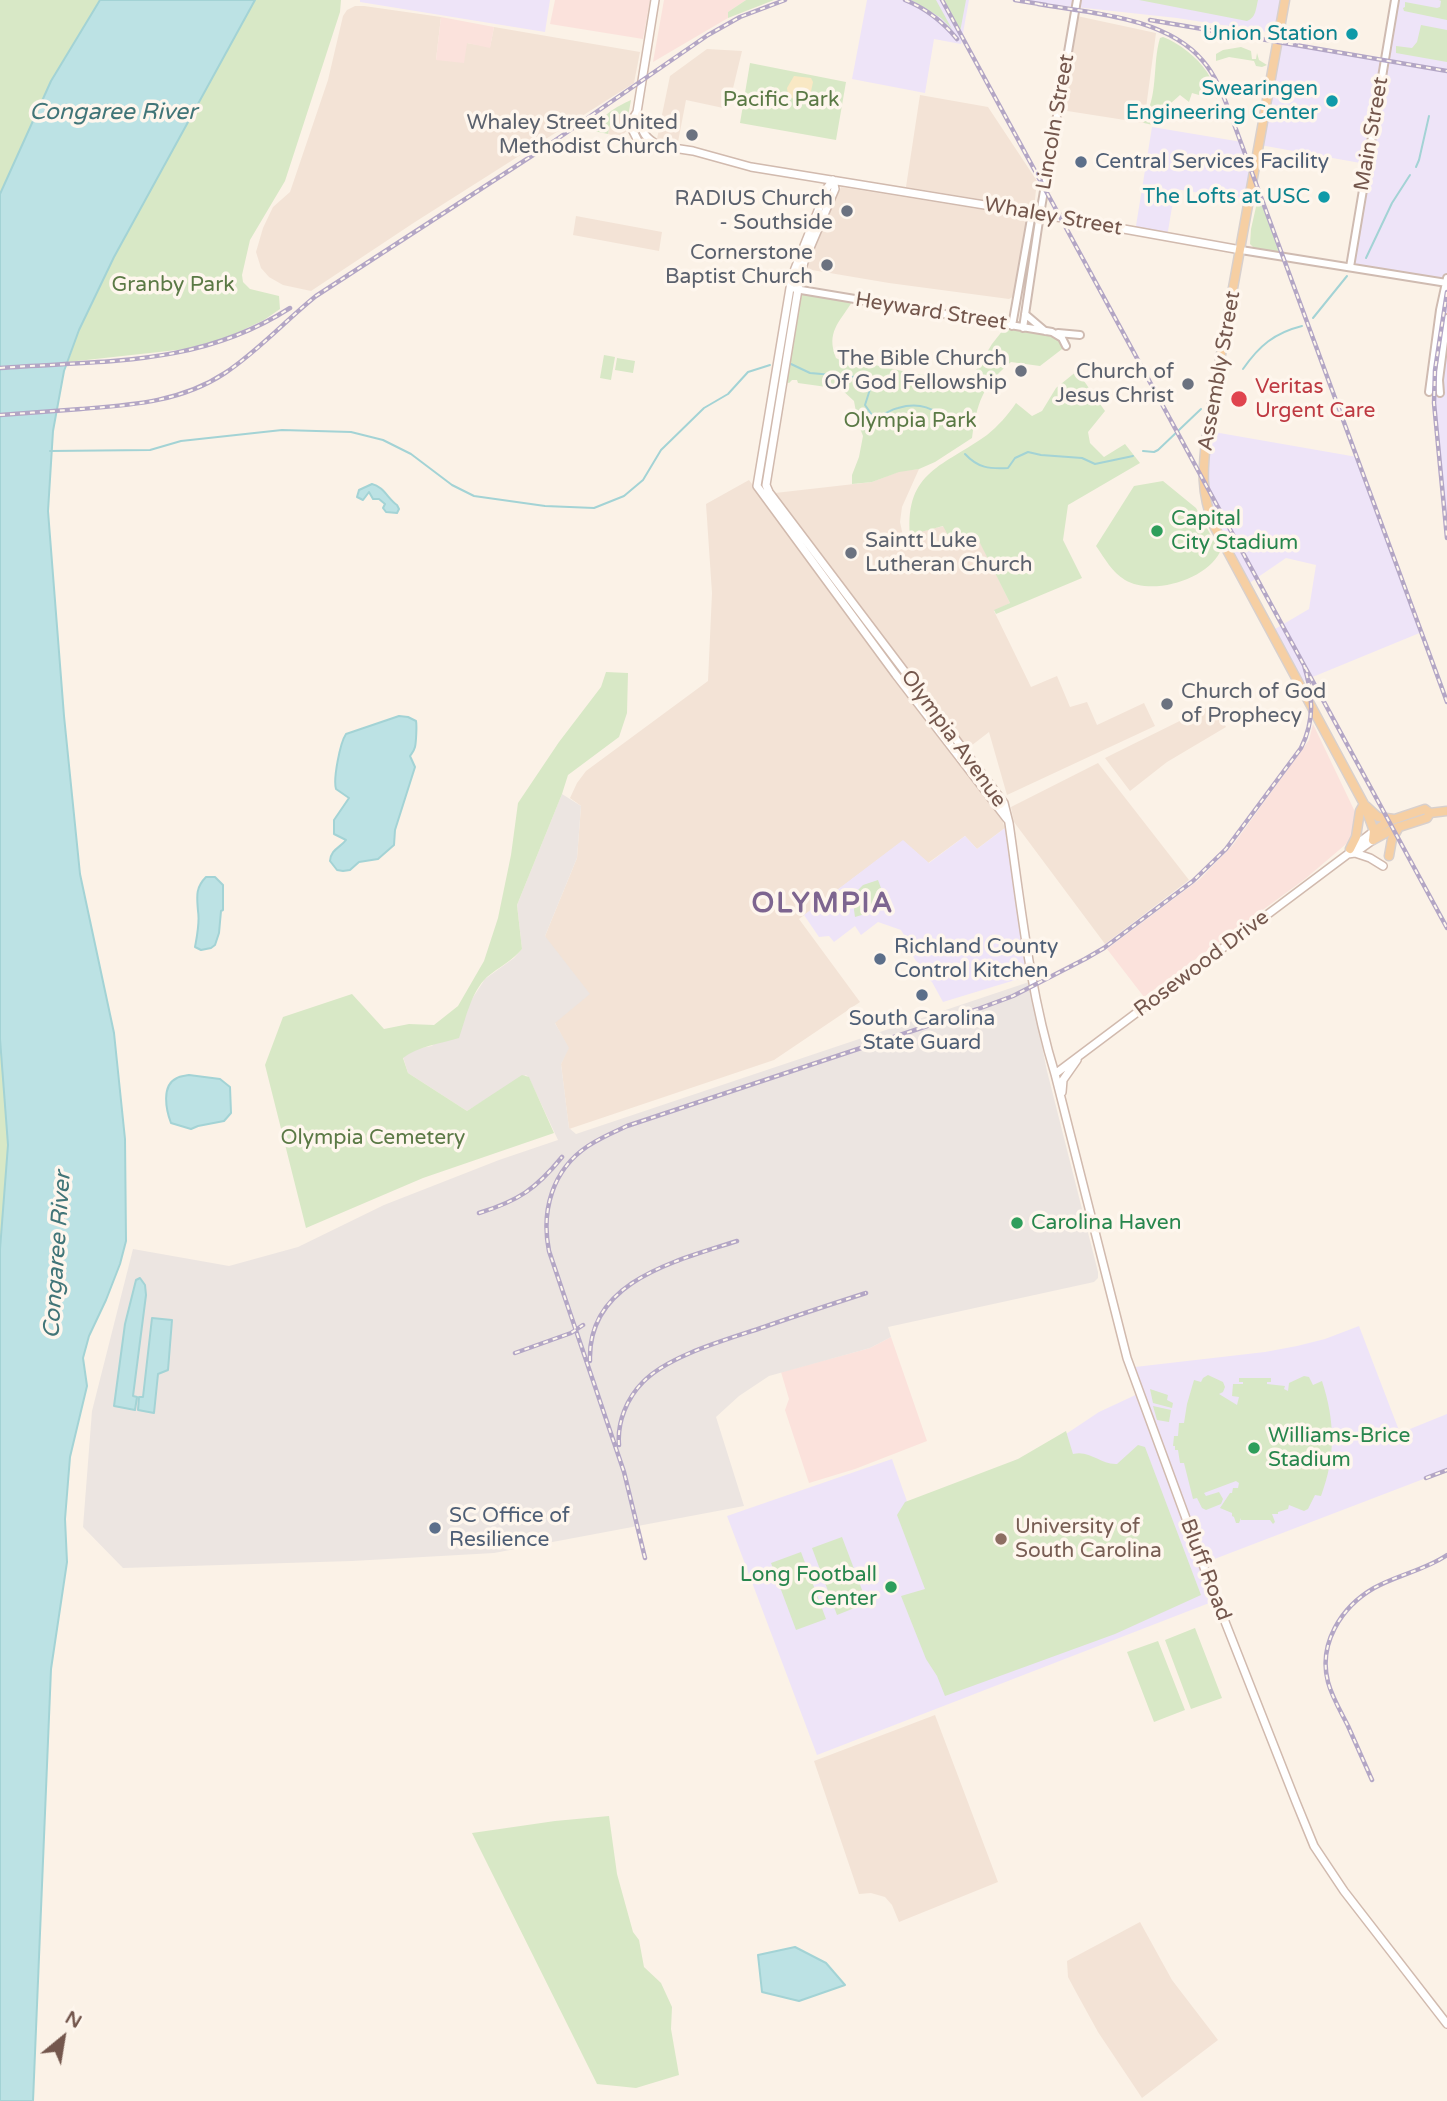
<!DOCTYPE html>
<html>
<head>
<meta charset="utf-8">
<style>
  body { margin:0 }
  #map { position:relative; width:1447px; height:2101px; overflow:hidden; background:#fbf2e7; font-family:"Varela Round",sans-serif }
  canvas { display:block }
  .north { position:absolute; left:28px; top:2003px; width:70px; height:70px; -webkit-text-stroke:5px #fef6ed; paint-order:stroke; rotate:30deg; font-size:19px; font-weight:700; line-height:28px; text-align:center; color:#74574d }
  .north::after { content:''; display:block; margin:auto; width:24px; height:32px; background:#74574d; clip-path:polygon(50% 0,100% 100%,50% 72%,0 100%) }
</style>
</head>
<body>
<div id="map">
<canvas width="1447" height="2101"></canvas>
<div class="north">N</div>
</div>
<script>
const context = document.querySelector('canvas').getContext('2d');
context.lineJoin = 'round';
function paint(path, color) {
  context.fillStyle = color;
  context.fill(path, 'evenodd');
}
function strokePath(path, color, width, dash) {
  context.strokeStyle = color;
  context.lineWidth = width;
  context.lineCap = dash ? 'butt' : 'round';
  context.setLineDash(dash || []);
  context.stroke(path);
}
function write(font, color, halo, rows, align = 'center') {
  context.font = font + ' "Varela Round",sans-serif';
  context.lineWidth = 7;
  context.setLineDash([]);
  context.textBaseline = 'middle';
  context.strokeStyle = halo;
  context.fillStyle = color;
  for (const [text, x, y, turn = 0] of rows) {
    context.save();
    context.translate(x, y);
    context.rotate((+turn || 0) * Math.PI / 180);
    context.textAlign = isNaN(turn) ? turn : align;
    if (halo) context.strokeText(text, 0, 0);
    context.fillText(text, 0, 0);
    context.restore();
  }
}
paint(new Path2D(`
  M355,6H364L441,17L436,60L467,43L490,47L494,27L640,52L634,83L415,222L311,291L283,285L269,277L261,268L256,252L263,228L273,207L290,192L328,80L343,16L347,10Z
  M1077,16L1156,33L1144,123L1061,110Z
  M707,49L742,51L728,109L686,100L678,142L657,139L670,76Z
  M920,95L988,107L1037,181L1034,208L906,187Z
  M619,114L630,116L629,129L620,137L608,134L611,120Z
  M841,187L1028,217L1015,296L1009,299L889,283L806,269Z
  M576,216L662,232L659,251L573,235Z
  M919,469L902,507L900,522L903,536L944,526L978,538L1010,603L994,611L1031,687L1057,676L1070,707L1087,702L1097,725L1144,703L1155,726L1007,795L989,732L967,749L775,493L872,482L900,471Z
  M749,480L1001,817L1005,828L977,849L965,836L928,863L903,841L799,919L860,1002L774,1060L569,1129L561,1064L568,1048L555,1023L545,936L577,858L581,806L570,798L577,783L586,771L708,681L712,593L706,504Z
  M1214,704L1226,727L1167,762L1130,791L1105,758Z
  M1098,763L1189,880L1105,944L1014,822L1011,807Z
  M935,1715L998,1882L899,1922L892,1905L885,1897L871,1893L859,1894L814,1761Z
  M1140,1922L1172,1980L1218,2040L1142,2098L1098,2032L1076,1992L1068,1977L1067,1961Z`), '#f3e3d6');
paint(new Path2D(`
  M555,0H650L643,39L550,24Z
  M664,0H746L728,12V18L653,62Z
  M441,17L494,27L490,48L467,43L464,63L436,60Z
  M1313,724L1357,816L1352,839L1305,879L1144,997L1107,949L1200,879L1233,845L1309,740Z
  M891,1337L927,1441L855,1469L809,1483L785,1410L789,1399L781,1372L870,1348Z`), '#fbe2dc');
paint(new Path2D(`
  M562,794L581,806L577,858L545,936L590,994L555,1023L569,1048L561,1064L569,1128L576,1134L1029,982L1047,1071L1098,1272V1278L1094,1282L888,1327L891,1337L870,1348L769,1376L739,1396L716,1417L744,1506L494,1553L352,1561L123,1568L83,1527L92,1411L133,1249L229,1266L298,1247L384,1205L499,1160L558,1140L529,1078L526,1075L467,1111L408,1073L403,1057L414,1049L432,1046L470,1002L485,979L514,958L522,949L517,905Z`), '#ece5e1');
paint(new Path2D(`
  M360,0H550L545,32L360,2Z
  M867,0H969L961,44L934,39L925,93L852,79Z
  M1011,0H1285L1280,34L1177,18Z
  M1395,0H1447V283L1349,265L1366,164L1260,145L1279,40L1385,59Z
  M1152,127L1242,142L1255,176L1251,201L1175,189L1167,237L1135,232Z
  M1447,289V534L1439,476L1434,401Z
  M1208,431L1357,457L1422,632L1298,683L1270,632L1309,609L1316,565L1286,558L1245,586L1205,499Z
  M1005,828L1026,974L1025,977L943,1002L932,982L927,978L921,979L920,964L916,961L902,939L904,935L901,930L878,922L861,935L855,926L834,942L829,936L819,937L804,915L903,840L929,863L965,836L977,849Z
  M1359,1326L1400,1433L1447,1414V1470L1204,1563L1217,1600L817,1755L727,1516L892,1459L909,1507L1048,1446L1099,1412L1142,1392L1135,1367L1265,1352L1297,1346L1325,1339Z`), '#eee4f8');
paint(new Path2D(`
  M0,0H100L51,81L0,194Z
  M255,0H341L340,12L285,181L250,240L242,275L243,282L250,289L279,296L280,309L264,320L226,338L186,349L68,362L79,330L114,257Z
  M746,0H774L728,18V12Z
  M911,0H936L952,29L941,18Z
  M944,0H966L960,32Z
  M1139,0H1258C1256,8 1256,18 1247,21Z
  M1439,0H1447V20L1404,11L1403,8L1405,7V2L1437,8L1440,7L1441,1Z
  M1421,25L1447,30V62L1396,53V46L1412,48L1417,42Z
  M1163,37C1179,43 1197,57 1207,72C1212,80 1214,90 1217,99L1213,94L1203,90L1199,95L1192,93L1189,102L1180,95L1161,112L1157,126L1144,123L1142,121C1159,99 1152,64 1160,38Z
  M1241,47L1251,51L1252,59H1256L1257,53L1259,60L1267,65L1262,67L1256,66L1254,61L1229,57L1216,61V54L1223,50Z
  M750,63L846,82L836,140L740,123Z
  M631,100L628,116L619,114L611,120L608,134L594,131C599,117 617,106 631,100Z
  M1258,198L1260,200L1280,252L1254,248L1250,244L1251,229Z
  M801,293L852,302C839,323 826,332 836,358L844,362L852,360L916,374L967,380L972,377L992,344L1007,325C1027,332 1049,331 1066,346L1040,366L1011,362C982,386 977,403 972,438L935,462L919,469L899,472L872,482L852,484V475L859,457L863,436L858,423L854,401L841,389L798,383L797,380H792L789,383L785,382Z
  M604,355L615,357L611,380L600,378Z
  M617,358L635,361L633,373L615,370Z
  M1077,371L1105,411L1088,432L1090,443L1104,457L1125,444L1140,463L1068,505L1063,540L1082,578L996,614L994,610L1010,603L978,539L956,550L943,526L910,535C905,471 944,466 987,435C998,426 1008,415 1016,403L1032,416L1042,411L1056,388Z
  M1163,481L1196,508L1220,552C1206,580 1152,596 1125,580C1112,572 1105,559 1096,546L1134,486Z
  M606,672L628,673L627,713L619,737L568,775L562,794L517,905L522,949C512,961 499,967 487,977C471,992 466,1018 459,1038C440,1044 418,1046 403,1058L408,1073L467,1111L522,1075L529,1077L554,1133L423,1178L306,1228L265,1065L283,1017L352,994L384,1029L409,1024L434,1025L458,1006L484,961L498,918L511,855L518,803L559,742L601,687Z
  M878,880L887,904L885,908L855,917L854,910L856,892L863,885Z
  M0,1040L8,1148L0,1249Z
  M1208,1375L1223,1382L1225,1387L1223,1392L1219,1394L1237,1405L1239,1397L1232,1396L1233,1384H1243V1382H1239V1378H1271V1382H1267V1384L1285,1386L1284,1389L1288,1391L1289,1383L1304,1376L1309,1377L1313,1385L1322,1381C1335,1421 1336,1456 1321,1496L1315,1495L1308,1509L1304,1511L1289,1505L1288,1509L1278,1512V1514H1272L1275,1522L1273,1524L1270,1520H1241V1518L1239,1523H1236L1234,1517L1232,1516V1513L1220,1508L1230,1493H1232L1233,1488H1238L1239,1483L1236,1481L1204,1493L1206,1496L1219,1492L1223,1499L1221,1504L1206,1510L1202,1508L1197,1498L1193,1499L1184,1463H1180L1178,1450H1175V1446H1173L1174,1436H1178L1179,1423H1184L1187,1404L1194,1380L1201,1382L1203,1378Z
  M1150,1389L1168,1395L1167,1400L1173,1403L1172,1408L1153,1403Z
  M1153,1406L1171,1410L1169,1422L1157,1420Z
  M1066,1431L1073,1454C1091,1450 1100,1465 1117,1464L1138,1445L1145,1447L1201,1595L1115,1634L945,1696L937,1676L926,1659L901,1596L925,1589L897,1515L905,1502L1018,1459Z
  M842,1537L867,1603L837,1615L812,1548Z
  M801,1552L826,1619L796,1630L771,1563Z
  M1195,1628L1222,1698L1191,1709L1165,1640Z
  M1158,1641L1185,1710L1154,1722L1127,1652Z
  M609,1816L617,1874L633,1932L639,1940L644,1967L661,1983L672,2007L671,2029L679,2075L636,2088L597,2084L472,1833L555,1821Z`), '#d8e8c6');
paint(new Path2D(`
  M794,76L811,78L813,82L810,96L806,100L796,101L788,95L787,88Z`), '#f9e8c4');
const water = new Path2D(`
  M100,0H255L114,257L79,330L64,371L53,431L48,511L64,716L80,874L114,1033L125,1139L126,1241L120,1264L106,1300L89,1336L83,1358L87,1386L70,1457L65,1519L67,1562L51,1669L33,2101H0V1249L8,1145L0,1039V194L51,81Z
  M372,484C383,486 389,500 397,505L399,509L397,513L386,512L383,508L385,504L379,499H373L369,492L363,500L357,497L359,490Z
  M399,716L408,717L416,721C417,725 416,743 415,747C414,751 412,753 410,756L415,767L395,830L394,845L378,859L359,862L350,870L343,871L337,870L330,861C331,849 340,848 346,840L334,834V820L349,798L336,789C333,779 340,743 346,734Z
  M206,877H215L223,885V910L221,911L219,933L215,945L211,948L201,950L195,947C197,936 200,922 198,911C197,897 195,888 206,877Z
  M189,1075L220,1079L230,1087L231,1113L224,1121L198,1126L191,1129L171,1123C166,1110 161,1085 177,1078C180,1076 185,1076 189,1075Z
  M140,1278L145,1285L146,1295L133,1396L137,1397L135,1410L114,1406L125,1324L136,1280Z
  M152,1318L172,1320L168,1370L158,1374L154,1413L138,1410L139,1397H143Z
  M795,1947L826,1963L845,1985L799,2001L762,1992L758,1955Z`);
paint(water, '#bce2e4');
strokePath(water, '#a3d3d5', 2);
strokePath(new Path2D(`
  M1416,167L1419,160L1429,116
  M1366,258L1392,203L1410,175
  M1313,318L1347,276
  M791,364L810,373L868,378L872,383L865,405L872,415C886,417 887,410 898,408C912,404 926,405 937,413
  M1243,369C1259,346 1274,333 1302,326
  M50,451L150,450L181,441L282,430L351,432L383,440L411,454L452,485L474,496L545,506L594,508L624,496L643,480L661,450L704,408L728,394L748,372L770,365
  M1143,451L1154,452L1158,450L1201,409
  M965,454C978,468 989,469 1008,468L1015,458L1028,452L1041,455L1082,458L1095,464L1133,456`), '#a3d3d5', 2);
const tertiary = new Path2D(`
  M1241,250L1447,283
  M1350,267L1395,0
  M795,289L1052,332L1062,338L1066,346
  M1025,314L1045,331
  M1012,326L1032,213
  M1023,328L1040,214L1077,0
  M1058,333L1080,335
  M1429,392L1440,310L1447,278
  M1440,393L1439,380L1447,318`);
const secondary = new Path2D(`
  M655,0L637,112L632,120V129L638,141L647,146H660L693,151L751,167L1040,214L1241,250
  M637,112C643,131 641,135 659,146
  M833,180L835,189L804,262L800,277L766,485L769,492L1004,803L1009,823C1021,907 1030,993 1055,1074L1127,1358L1209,1581L1296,1802L1314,1846L1344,1891L1447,2024
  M833,180L827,188L792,276L757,486L896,675L1007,819
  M1352,848L1374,831
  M1355,853L1370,858L1383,866
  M1055,1074L1348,854L1355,853L1373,840
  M1062,1092L1063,1080L1077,1060`);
const primary = new Path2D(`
  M1285,0L1207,432C1203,468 1200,490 1214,526L1364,804L1374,831L1373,840
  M1366,806L1378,817L1394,819
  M1374,831L1389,821L1425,809L1430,813L1447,811
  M1373,840L1393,829L1427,818L1430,813
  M1350,849L1356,837L1360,811L1364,804
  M1389,856L1392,839L1399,827`);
strokePath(tertiary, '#cfbbb1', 10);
strokePath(secondary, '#d1baae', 10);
strokePath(primary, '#d8d0cd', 11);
strokePath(tertiary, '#fff', 6);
strokePath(secondary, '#fff', 7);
strokePath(primary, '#f6cfa3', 8);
const rail = new Path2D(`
  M905,0C925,8 943,22 957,39
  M942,0L1447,928
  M1015,0L1046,5
  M1038,4C1091,13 1166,17 1203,61C1216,76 1223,95 1230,113L1447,702
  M1150,20L1447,71
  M1447,292L1435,370L1434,403L1447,538
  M0,368C103,360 198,367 290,308
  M0,415C27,413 54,411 81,409C132,405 181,402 225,373C258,351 285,321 316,296L547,146L708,35L740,17L785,0
  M479,1213C518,1201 536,1189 562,1157
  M515,1353L571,1333L583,1325
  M590,1361C587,1281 676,1261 737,1241
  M619,1445C617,1422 627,1398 643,1382C669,1355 729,1339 764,1327C798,1315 832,1304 866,1293
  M1426,1478L1447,1470
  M645,1558L624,1472L549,1251C541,1211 552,1170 588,1146C600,1138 614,1132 627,1126L978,1009L1013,996L1085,959L1104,948L1193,881L1226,849L1301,748C1315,720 1313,695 1304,665
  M1372,1780C1364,1762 1356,1744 1348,1726C1341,1712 1332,1697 1328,1682C1318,1644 1341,1607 1374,1588C1397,1575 1425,1570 1447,1555`);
strokePath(rail, '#b3a6c5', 4.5);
strokePath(rail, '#fef6ed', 2, [5]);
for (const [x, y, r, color] of [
  [1352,34,7,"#0f9aa8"],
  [1332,101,7,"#0f9aa8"],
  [692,135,7,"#6b7280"],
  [1081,162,7,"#5c6f8a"],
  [1324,197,7,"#0f9aa8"],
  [847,211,7,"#6b7280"],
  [827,265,7,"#6b7280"],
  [1021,371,7,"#6b7280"],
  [1188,384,7,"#6b7280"],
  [1239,399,9,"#e0444e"],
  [1157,531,7,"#2e9e5b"],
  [851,553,7,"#6b7280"],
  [1167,704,7,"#6b7280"],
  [880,959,7,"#5c6f8a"],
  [922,995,7,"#5c6f8a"],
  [1017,1223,7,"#2e9e5b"],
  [1254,1448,7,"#2e9e5b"],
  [435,1528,7,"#5c6f8a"],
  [1001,1539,7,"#8d6e63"],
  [891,1587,7,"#2e9e5b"]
]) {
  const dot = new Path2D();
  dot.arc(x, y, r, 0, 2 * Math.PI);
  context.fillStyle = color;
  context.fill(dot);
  strokePath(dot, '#fef6ed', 2.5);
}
write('21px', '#0d838f', '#fef6ed', [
  ["Union Station",1338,34],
  ["Swearingen",1318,89],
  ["Engineering Center",1318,113],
  ["The Lofts at USC",1310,197]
], 'right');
write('21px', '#5a7945', '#fef6ed', [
  ["Pacific Park",781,100],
  ["Granby Park",173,285],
  ["Olympia Park",910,421],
  ["Olympia Cemetery",373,1138]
]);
write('21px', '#74574d', '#fef6ed', [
  ["Lincoln Street",1056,122,-80],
  ["Main Street",1372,134,-80],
  ["Whaley Street",1053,217,10],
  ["Heyward Street",931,312,9],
  ["Assembly Street",1220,371,-80],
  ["Olympia Avenue",953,739,54],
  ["Rosewood Drive",1202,964,-37],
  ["Bluff Road",1205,1570,69]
]);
write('21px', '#5b616d', '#fef6ed', [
  ["Whaley Street United",678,123],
  ["Methodist Church",678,147],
  ["RADIUS Church",833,199],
  ["- Southside",833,223],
  ["Cornerstone",813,253],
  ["Baptist Church",813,277],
  ["The Bible Church",1007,359],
  ["Of God Fellowship",1007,383],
  ["Church of",1174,372],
  ["Jesus Christ",1174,396],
  ["Saintt Luke",865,541,"left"],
  ["Lutheran Church",865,565,"left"],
  ["Church of God",1181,692,"left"],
  ["of Prophecy",1181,716,"left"]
], 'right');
write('21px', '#4e5e75', '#fef6ed', [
  ["Central Services Facility",1095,162],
  ["Richland County",894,947],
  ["Control Kitchen",894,971],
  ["South Carolina",922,1019,"center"],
  ["State Guard",922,1043,"center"],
  ["SC Office of",449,1516],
  ["Resilience",449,1540]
], 'left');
write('21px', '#be3a42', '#fef6ed', [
  ["Veritas",1255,387],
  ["Urgent Care",1255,411]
], 'left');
write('21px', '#27864d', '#fef6ed', [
  ["Capital",1171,519],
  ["City Stadium",1171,543],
  ["Carolina Haven",1031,1223],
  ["Williams-Brice",1268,1436],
  ["Stadium",1268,1460],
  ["Long Football",877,1575,"right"],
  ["Center",877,1599,"right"]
], 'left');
write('21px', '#785e54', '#fef6ed', [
  ["University of",1015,1527],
  ["South Carolina",1015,1551]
], 'left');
write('italic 23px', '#417578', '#fef6ed', [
  ["Congaree River",113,113],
  ["Congaree River",58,1255,-86]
]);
context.letterSpacing = '2px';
write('bold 28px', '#7d6590', '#fef6ed', [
  ["OLYMPIA",823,905]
]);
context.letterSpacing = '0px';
</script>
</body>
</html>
